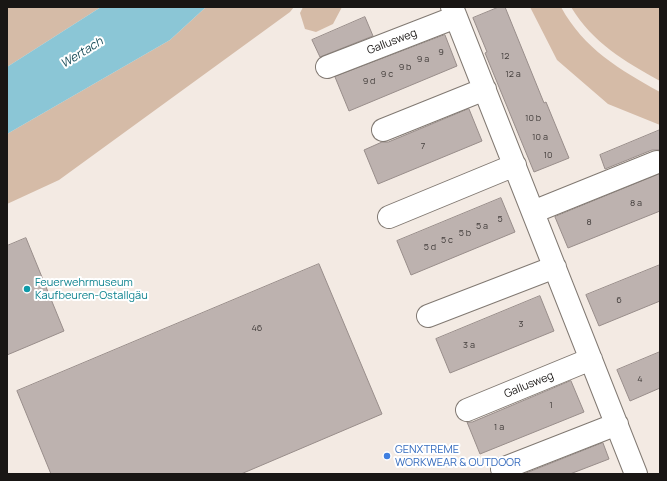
<!DOCTYPE html>
<html>
<head>
<meta charset="utf-8">
<style>
  body { margin:0 }
  #map { position:relative; width:667px; height:481px; overflow:hidden; background:#f3eae3; font-family:Manrope,sans-serif }
  canvas { display:block }
  .frame { position:absolute; inset:0; border:8px solid #191614; pointer-events:none }
</style>
</head>
<body>
<div id="map">
<canvas width="667" height="481"></canvas>
<div class="frame"></div>
</div>
<script>
const context = document.querySelector('canvas').getContext('2d');
context.lineJoin = 'round';
function paint(path, color) {
  context.fillStyle = color;
  context.fill(path, 'evenodd');
}
function strokePath(path, color, width, dash) {
  context.strokeStyle = color;
  context.lineWidth = width;
  context.lineCap = dash ? 'butt' : 'round';
  context.setLineDash(dash || []);
  context.stroke(path);
}
function write(font, color, halo, rows, align = 'center') {
  context.font = font + ' Manrope,sans-serif';
  context.lineWidth = 4;
  context.setLineDash([]);
  context.textBaseline = 'middle';
  context.strokeStyle = halo;
  context.fillStyle = color;
  for (const [text, x, y, turn = 0] of rows) {
    context.save();
    context.translate(x, y);
    context.rotate((+turn || 0) * Math.PI / 180);
    context.textAlign = isNaN(turn) ? turn : align;
    if (halo) context.strokeText(text, 0, 0);
    context.fillText(text, 0, 0);
    context.restore();
  }
}
paint(new Path2D(`
  M7,7H101L7,67Z
  M206,7H294L290,12L59,180L7,204V134L170,40Z
  M303,7H342L333,24L316,32L305,29L300,13Z
  M530,7H561C584,49 620,70 660,92V125L608,104L557,60Z
  M571,7H660V81C624,61 593,43 571,7Z`), '#d5bba7');
paint(new Path2D(`
  M101,7H206L170,40L7,134V67Z`), '#8bc6d6');
const building = new Path2D(`
  M499,7H505L544,103L546,102L569,158L534,172L485,53L487,52L473,18Z
  M365,17L373,36L320,57L312,40Z
  M445,35L457,66L349,111L335,77Z
  M469,109L482,141L378,184L364,150L382,142H388Z
  M660,130V150H652L605,169L600,155Z
  M660,174V211L568,248L555,217Z
  M501,198L515,232L411,275L397,241Z
  M26,238L64,331L7,355V246Z
  M319,264L382,414L241,474H51L17,391Z
  M660,265V301L599,326L586,295Z
  M540,296L554,331L450,373L436,339Z
  M660,352V388L630,401L617,370Z
  M571,381L584,412L480,454L467,422H472Z
  M603,443L609,459L570,474H524Z`);
paint(building, '#bdb2af');
strokePath(building, '#988d8a', 1);
const minor = new Path2D(`
  M452,7L636,474
  M327,67L456,17
  M383,130L485,89
  M533,212L657,162
  M389,217L515,165
  M428,316L555,267
  M467,410L591,359
  M502,469L617,424`);
strokePath(minor, '#817972', 24);
strokePath(minor, '#fff', 22);
for (const [x, y, r, color] of [
  [27,289,4,"#0f9aa8"],
  [387,456,4,"#3f7fe0"]
]) {
  const dot = new Path2D();
  dot.arc(x, y, r, 0, 2 * Math.PI);
  context.fillStyle = color;
  context.fill(dot);
  strokePath(dot, '#fff', 1.5);
}
write('9px', '#423d3b', null, [
  ["9",441,52],
  ["12",505,56],
  ["9 a",423,59],
  ["9 b",405,67],
  ["9 c",387,74],
  ["12 a",513,74],
  ["9 d",369,81],
  ["10 b",533,118],
  ["10 a",540,137],
  ["7",423,146],
  ["10",548,155],
  ["8 a",636,203],
  ["5",500,219],
  ["8",589,222],
  ["5 a",482,226],
  ["5 b",465,233],
  ["5 c",447,240],
  ["5 d",430,247],
  ["6",619,300],
  ["3",521,324],
  ["46",257,328],
  ["3 a",469,345],
  ["4",640,379],
  ["1",551,405],
  ["1 a",499,427]
]);
write('11px', '#191614', '#fff', [
  ["Gallusweg",392,42,-21],
  ["Gallusweg",529,385,-22]
]);
write('11px', '#0d838f', '#fff', [
  ["Feuerwehrmuseum",35,283],
  ["Kaufbeuren-Ostallgäu",35,296]
], 'left');
write('11px', '#366cbe', '#fff', [
  ["GENXTREME",395,450],
  ["WORKWEAR & OUTDOOR",395,463]
], 'left');
write('italic 12px', '#20525e', '#fff', [
  ["Wertach",82,53,-32]
]);
</script>
</body>
</html>
